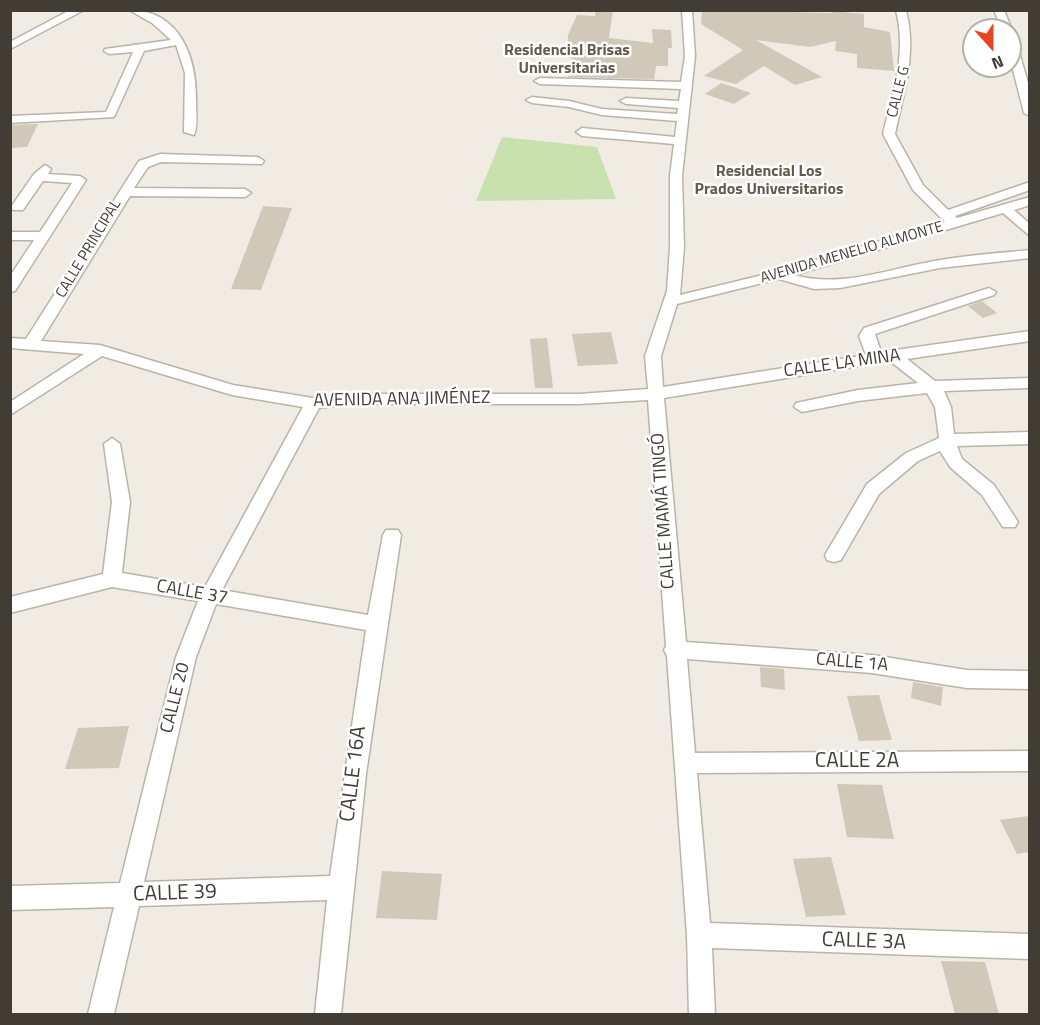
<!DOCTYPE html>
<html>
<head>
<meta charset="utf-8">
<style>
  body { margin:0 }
  #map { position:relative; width:1040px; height:1025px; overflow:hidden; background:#f0ece3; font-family:"Titillium Web",sans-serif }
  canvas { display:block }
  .frame { position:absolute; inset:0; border:12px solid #413c34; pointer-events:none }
  .north { position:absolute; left:962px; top:18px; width:60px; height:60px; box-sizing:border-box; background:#fff; border:2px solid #b3b1ae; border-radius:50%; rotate:159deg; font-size:16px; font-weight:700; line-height:24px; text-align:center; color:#413c34 }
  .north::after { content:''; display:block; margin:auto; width:21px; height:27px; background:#e74623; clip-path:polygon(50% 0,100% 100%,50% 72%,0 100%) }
</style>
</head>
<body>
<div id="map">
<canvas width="1040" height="1025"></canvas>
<div class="frame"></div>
<div class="north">N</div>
</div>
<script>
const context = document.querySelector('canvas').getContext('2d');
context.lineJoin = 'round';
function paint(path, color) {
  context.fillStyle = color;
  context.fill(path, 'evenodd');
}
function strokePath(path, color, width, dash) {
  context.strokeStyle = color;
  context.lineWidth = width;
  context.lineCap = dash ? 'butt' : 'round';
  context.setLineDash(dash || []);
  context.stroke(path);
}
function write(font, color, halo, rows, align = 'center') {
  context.font = font + ' "Titillium Web",sans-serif';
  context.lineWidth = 5;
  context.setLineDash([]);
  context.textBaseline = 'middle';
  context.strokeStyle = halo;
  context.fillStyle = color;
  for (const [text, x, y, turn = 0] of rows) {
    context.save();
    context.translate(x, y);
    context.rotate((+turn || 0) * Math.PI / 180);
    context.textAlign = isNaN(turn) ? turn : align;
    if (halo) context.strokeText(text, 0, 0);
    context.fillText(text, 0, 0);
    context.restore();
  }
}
paint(new Path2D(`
  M502,137L597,147L616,199L476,201Z`), '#c9e1ae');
paint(new Path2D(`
  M596,10H613L609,38L653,43L652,29L671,30L672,48H668V66H656L654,79L568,77L572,58H567L568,35L577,15L595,16Z
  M702,10L832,13V11L864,14V27L890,32L894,71L857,68V54L835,51L836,41L810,47L756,40L822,77L795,85L764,66L736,84L704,76L743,50L701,24Z
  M721,83L751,93L734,104L705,94Z
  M38,124L27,147L10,148V125Z
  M263,206L292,208L261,290L231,289Z
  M982,301L997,313L983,318L968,306Z
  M611,332L618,364L578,366L572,334Z
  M547,338L553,388H535L530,339Z
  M760,667L784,669L785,690L761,687Z
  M913,682L943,687L941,706L911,698Z
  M879,695L892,740L859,741L847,696Z
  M129,726L119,768L65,769L78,728Z
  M837,784L882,785L894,839L847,837Z
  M1029,816V852L1017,854L1000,820Z
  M831,857L846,915L806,917L793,859Z
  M382,871L442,874L437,920L376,918Z
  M941,961L985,962L999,1014H955Z`), '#d0c8b9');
const minor = new Path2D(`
  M70,10H84L10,49V42Z
  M129,10C181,10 197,59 196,102C196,113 198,125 194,135L184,132L185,73L176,45L144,51L114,117L10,123V116L106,112L133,52L109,54L104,51L105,49L171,40L152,23Z
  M682,10H692L695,56L682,176L684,247L680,295L775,272L945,222L913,190L883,134C893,92 907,54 896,10H906C917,54 904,91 895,134L923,185L948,210L1030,182V190L955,216L957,218L1030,197V205L1014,210L1030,224V236L1003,213L794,275C843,289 893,267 941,260C970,255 1000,253 1030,250V258L940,268L840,288L814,289L779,279L677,304L661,356L663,387L866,355L859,336L864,328L989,288L996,292L994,295L875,334L881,352L1030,331V341L907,359L935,381L1030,378L1028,388L944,391L951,407L954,434L1030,432V444L957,446L962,459L994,485L1018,522L1015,527H1003L982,495L950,467L940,451L918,461L879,494L841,560L834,562L827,560L825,555L867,484L906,453L939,438L935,407L927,393L858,401L802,412L794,407L796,403L858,390L918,383L890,361L664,398L686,642L872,655L967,670L1030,671V689L967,688L872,673L687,659L695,753L1030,751V771L697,773L710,923L1030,934V959L712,948L715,1014H689L687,935L667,656L664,650L666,646L648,400L579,404H351L319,408L222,590L368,615L383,535L386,530H398L401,535L366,774L341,1014H315L327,900L139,906L114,1014H88L114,907L10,910V886L120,883L176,657L198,601L112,587L10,613V597L103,574L112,502L104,444L112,438L120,444L130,502L122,573L205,587L303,407L232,395L102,356L10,415V402L84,354L10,348V338L26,339L139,161L160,154L258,157L264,161L262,164L161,162L148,167L134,188L245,189L251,193L245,197L130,196L41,341L100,345L233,385L313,398L351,394H579L648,389L645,356L667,291L670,247V176L674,144L582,136L576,132L582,128L675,137L677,121L602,115L569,107L532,103L526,100L532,97L569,101L602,109L677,114L678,108L626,104L620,101L626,98L679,101L681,89L540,84L534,81L540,78L681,82L685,56ZM216,604L366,630L330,876L144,882L196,657Z
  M994,10H1004L1012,30L1011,32L1002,30Z
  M1010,35L1015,38L1030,90V116L1024,113L1010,58Z
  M45,165L51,169L48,174L80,176L86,180L15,291L10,292V276L34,240H10V232H40L72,183L43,181L23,210H13L11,207L34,174Z`);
strokePath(minor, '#bab4a7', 3);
paint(minor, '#fff');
write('15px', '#413c34', '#fff', [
  ["CALLE G",899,92,-76],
  ["CALLE PRINCIPAL",89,249,-59],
  ["AVENIDA MENELIO ALMONTE",852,253,-16]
]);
write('bold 16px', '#635a4c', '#fff', [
  ["Residencial Brisas",567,51],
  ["Universitarias",567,69],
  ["Residencial Los",769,172],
  ["Prados Universitarios",769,190]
]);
write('18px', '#413c34', '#fff', [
  ["CALLE LA MINA",842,364,-8],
  ["AVENIDA ANA JIMÉNEZ",402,400,-1],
  ["CALLE MAMÁ TINGÓ",664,511,-94],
  ["CALLE 37",192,593,10],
  ["CALLE 1A",852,663,5],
  ["CALLE 20",176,698,-76]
]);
write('21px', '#413c34', '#fff', [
  ["CALLE 2A",857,762],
  ["CALLE 16A",354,774,-83],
  ["CALLE 39",175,894,-2],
  ["CALLE 3A",864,942,2]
]);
</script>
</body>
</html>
